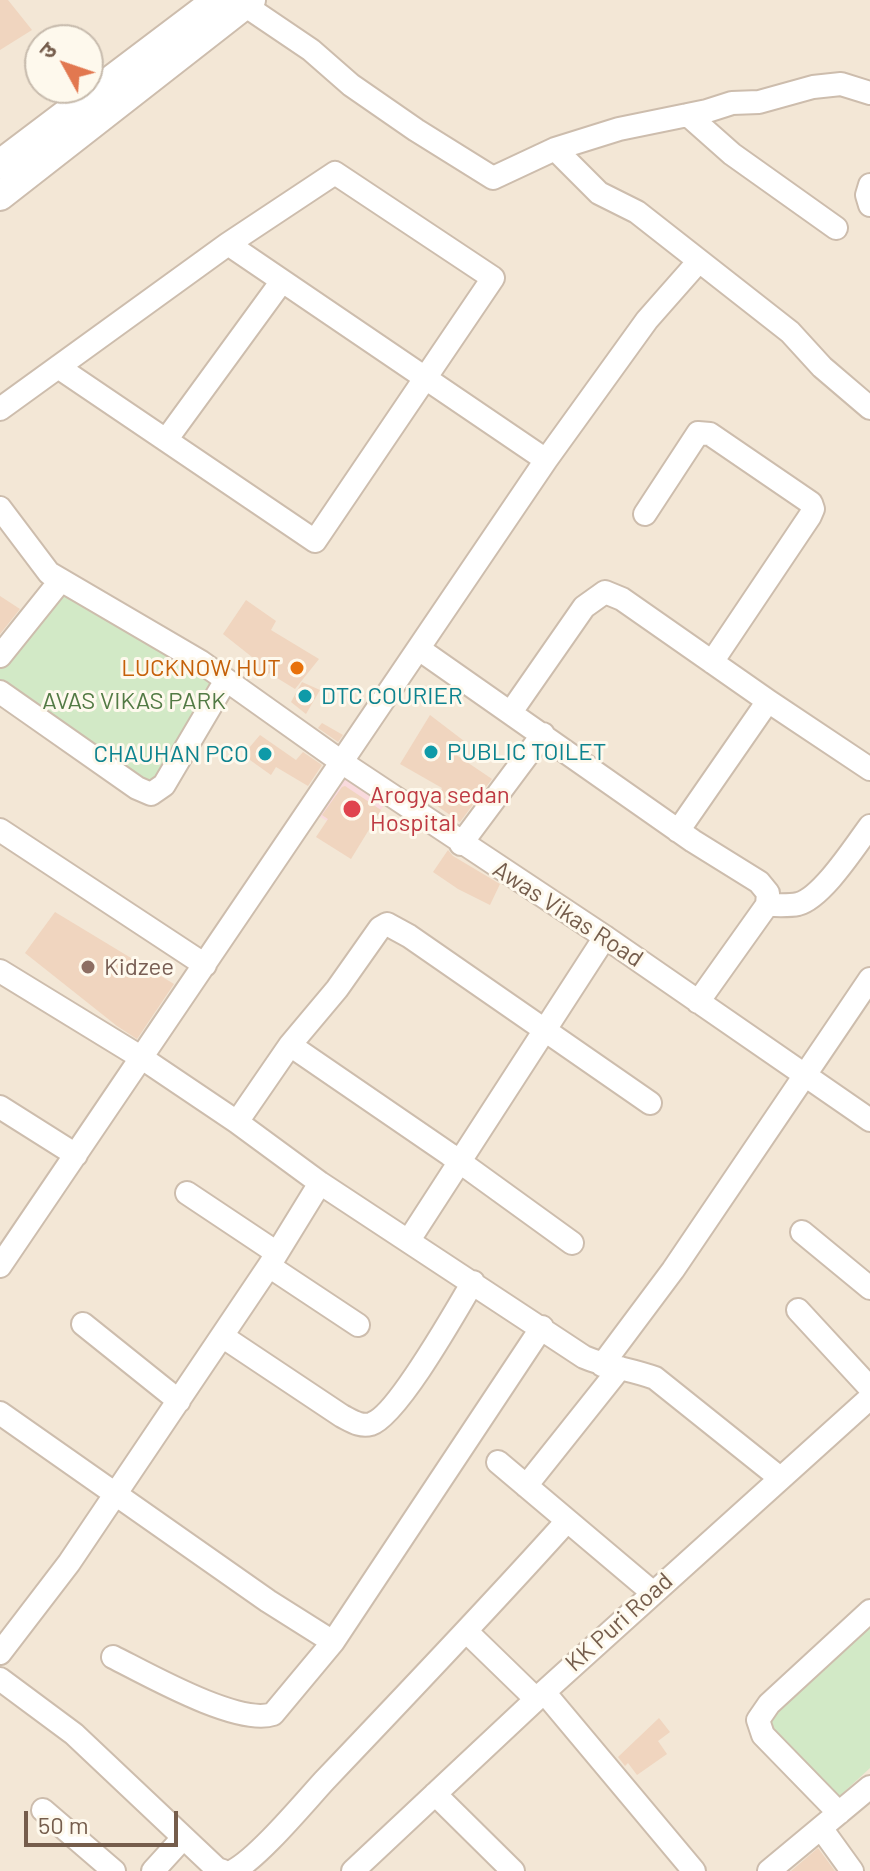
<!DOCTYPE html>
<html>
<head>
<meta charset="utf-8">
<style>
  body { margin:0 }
  #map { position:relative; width:870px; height:1871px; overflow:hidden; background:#fcf5e7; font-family:Barlow,"Noto Sans Devanagari",sans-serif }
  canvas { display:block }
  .north { position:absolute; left:24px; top:24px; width:80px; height:80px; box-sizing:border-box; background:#fef9ed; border:2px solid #c7bbad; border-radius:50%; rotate:310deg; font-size:22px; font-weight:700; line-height:32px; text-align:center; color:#755d4c }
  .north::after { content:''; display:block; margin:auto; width:28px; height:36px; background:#e27850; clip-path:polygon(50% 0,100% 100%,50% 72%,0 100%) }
  .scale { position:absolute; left:24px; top:1811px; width:154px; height:36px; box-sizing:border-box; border:4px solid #755d4c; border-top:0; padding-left:10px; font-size:24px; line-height:28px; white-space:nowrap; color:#755d4c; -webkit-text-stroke:6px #fef9ed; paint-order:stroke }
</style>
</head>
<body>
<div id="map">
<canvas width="870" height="1871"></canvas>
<div class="north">उ</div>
<div class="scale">50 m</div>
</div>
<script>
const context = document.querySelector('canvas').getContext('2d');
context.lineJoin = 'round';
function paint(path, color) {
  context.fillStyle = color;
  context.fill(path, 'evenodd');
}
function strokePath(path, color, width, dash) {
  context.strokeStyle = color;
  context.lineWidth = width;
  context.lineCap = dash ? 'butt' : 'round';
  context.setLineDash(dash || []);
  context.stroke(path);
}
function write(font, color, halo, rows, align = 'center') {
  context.font = font + ' Barlow,sans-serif';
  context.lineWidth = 6;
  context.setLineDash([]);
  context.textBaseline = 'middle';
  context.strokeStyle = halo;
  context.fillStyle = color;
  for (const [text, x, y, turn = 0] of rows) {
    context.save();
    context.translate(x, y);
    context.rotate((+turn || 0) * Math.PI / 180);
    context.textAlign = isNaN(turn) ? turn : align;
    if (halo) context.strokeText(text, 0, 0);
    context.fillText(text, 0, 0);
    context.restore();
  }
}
paint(new Path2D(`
  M0,0H870V1871H0ZM40,40H88V88H40Z`), '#f3e7d6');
paint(new Path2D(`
  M344,773L386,802L361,840L317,815Z`), '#f9dadd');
paint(new Path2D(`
  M61,587L217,678L157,790L0,685V665Z
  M870,1628V1768L831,1804L767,1721Z`), '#d2e9c6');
paint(new Path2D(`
  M0,0H8L32,30L0,50Z
  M0,596L20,609L0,634Z
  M246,600L276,621L271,630L319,659L295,689L269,673L267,676L254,666L257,661L223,634Z
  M302,682L320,690L306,714L291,702Z
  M430,715L464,741L455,754L492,779L460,822L433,803L442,788L400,764Z
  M322,723L343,735L338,742L318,728Z
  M260,735L296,760L303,752L322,765L308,786L276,767L271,775L243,755Z
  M345,786L381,810L351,859L316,837L328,819L322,815L342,787Z
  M448,850L453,856L500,884L490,905L458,889L433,872Z
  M55,912L174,984L137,1039L117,1026L25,953Z
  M659,1718L670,1732L658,1741L667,1754L637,1775L628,1763L625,1766L618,1757Z
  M818,1848L835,1871H791Z`), '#f0d5bf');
const minor = new Path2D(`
  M237,0L311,50L351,85L416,130L493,178L555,149L619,129L707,111L732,103L759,102L813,87L841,84L870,93
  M688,115L732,154L836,228
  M555,149L599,193L637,212L790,332L822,367L870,408
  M870,185L867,195L870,205
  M58,367L315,541L493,278L335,173L228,244
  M0,409L228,244L546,460
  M166,440L282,281
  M0,508L49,573L201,662L343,763L605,937L870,1120
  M645,514L698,433L710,434L811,503L813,509L810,516L712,662
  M419,649L693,841L759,882L768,893L767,905L698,1002
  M0,656L61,580
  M0,692L137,788L151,794L164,785L226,680
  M511,712L584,607L605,592L622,599L768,701L870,769
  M0,830L205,965
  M678,831L768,701
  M461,844L543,734
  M767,905C777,905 789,906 798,904C822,898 855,846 870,826
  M0,971L142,1058L237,1122L320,1183L584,1357C607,1367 631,1369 655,1378L780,1478
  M290,1045L449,1154L572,1243
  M0,1107L76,1155
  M237,1122L290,1045L337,989L380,928L387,924L409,936L650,1103
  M187,1193L277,1253
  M802,1232L870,1288
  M409,1240L605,937
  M0,1266L546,460L647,320L699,261
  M269,1266L358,1325
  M798,1310L870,1388
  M83,1324L179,1401
  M222,1336L342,1416C352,1421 360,1427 371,1424C397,1416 457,1309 473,1282
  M602,1365L673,1270L870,979
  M0,1413L268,1601L333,1642
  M498,1462L652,1592
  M526,1486L620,1368
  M467,1632L536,1699
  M0,1653L69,1563L269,1266L320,1183
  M113,1657C147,1674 238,1726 273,1714L333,1642L542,1327
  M0,1679L74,1734L217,1869L223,1871
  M435,1794L513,1871
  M43,1810L114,1871
  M839,1813L763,1735L758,1720L769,1704L870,1611
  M821,1828L852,1871
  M153,1871L183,1838
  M233,1871C258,1858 303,1804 324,1781C406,1695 488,1609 567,1521
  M353,1871L544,1692
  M694,1871L544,1692L870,1398
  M769,1871L870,1787`);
const tertiary = new Path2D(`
  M0,164L217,0
  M0,196L251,0`);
strokePath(minor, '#cdbdad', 26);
strokePath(tertiary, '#cdbdad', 32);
strokePath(minor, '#fff', 22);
strokePath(tertiary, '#fff', 28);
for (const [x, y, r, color] of [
  [297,668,8,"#e8710a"],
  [305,696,8,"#0f9aa8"],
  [431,752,8,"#0f9aa8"],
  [265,754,8,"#0f9aa8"],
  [352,809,10,"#e0444e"],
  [88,967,8,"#8d6e63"]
]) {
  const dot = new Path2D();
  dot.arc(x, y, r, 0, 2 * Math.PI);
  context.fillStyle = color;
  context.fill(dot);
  strokePath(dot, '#fef9ed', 3);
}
write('24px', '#c56008', '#fef9ed', [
  ["LUCKNOW HUT",281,668]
], 'right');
write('24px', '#0d838f', '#fef9ed', [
  ["DTC COURIER",321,696],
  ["PUBLIC TOILET",447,752],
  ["CHAUHAN PCO",249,754,"right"]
], 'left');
write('24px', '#527a44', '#fef9ed', [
  ["AVAS VIKAS PARK",134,701]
]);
write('24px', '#be3a42', '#fef9ed', [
  ["Arogya sedan",370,795],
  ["Hospital",370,823]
], 'left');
write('24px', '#755d4c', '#fef9ed', [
  ["Awas Vikas Road",568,914,33],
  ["KK Puri Road",619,1622,-42]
]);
write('24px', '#785e54', '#fef9ed', [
  ["Kidzee",104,967]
], 'left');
</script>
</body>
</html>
